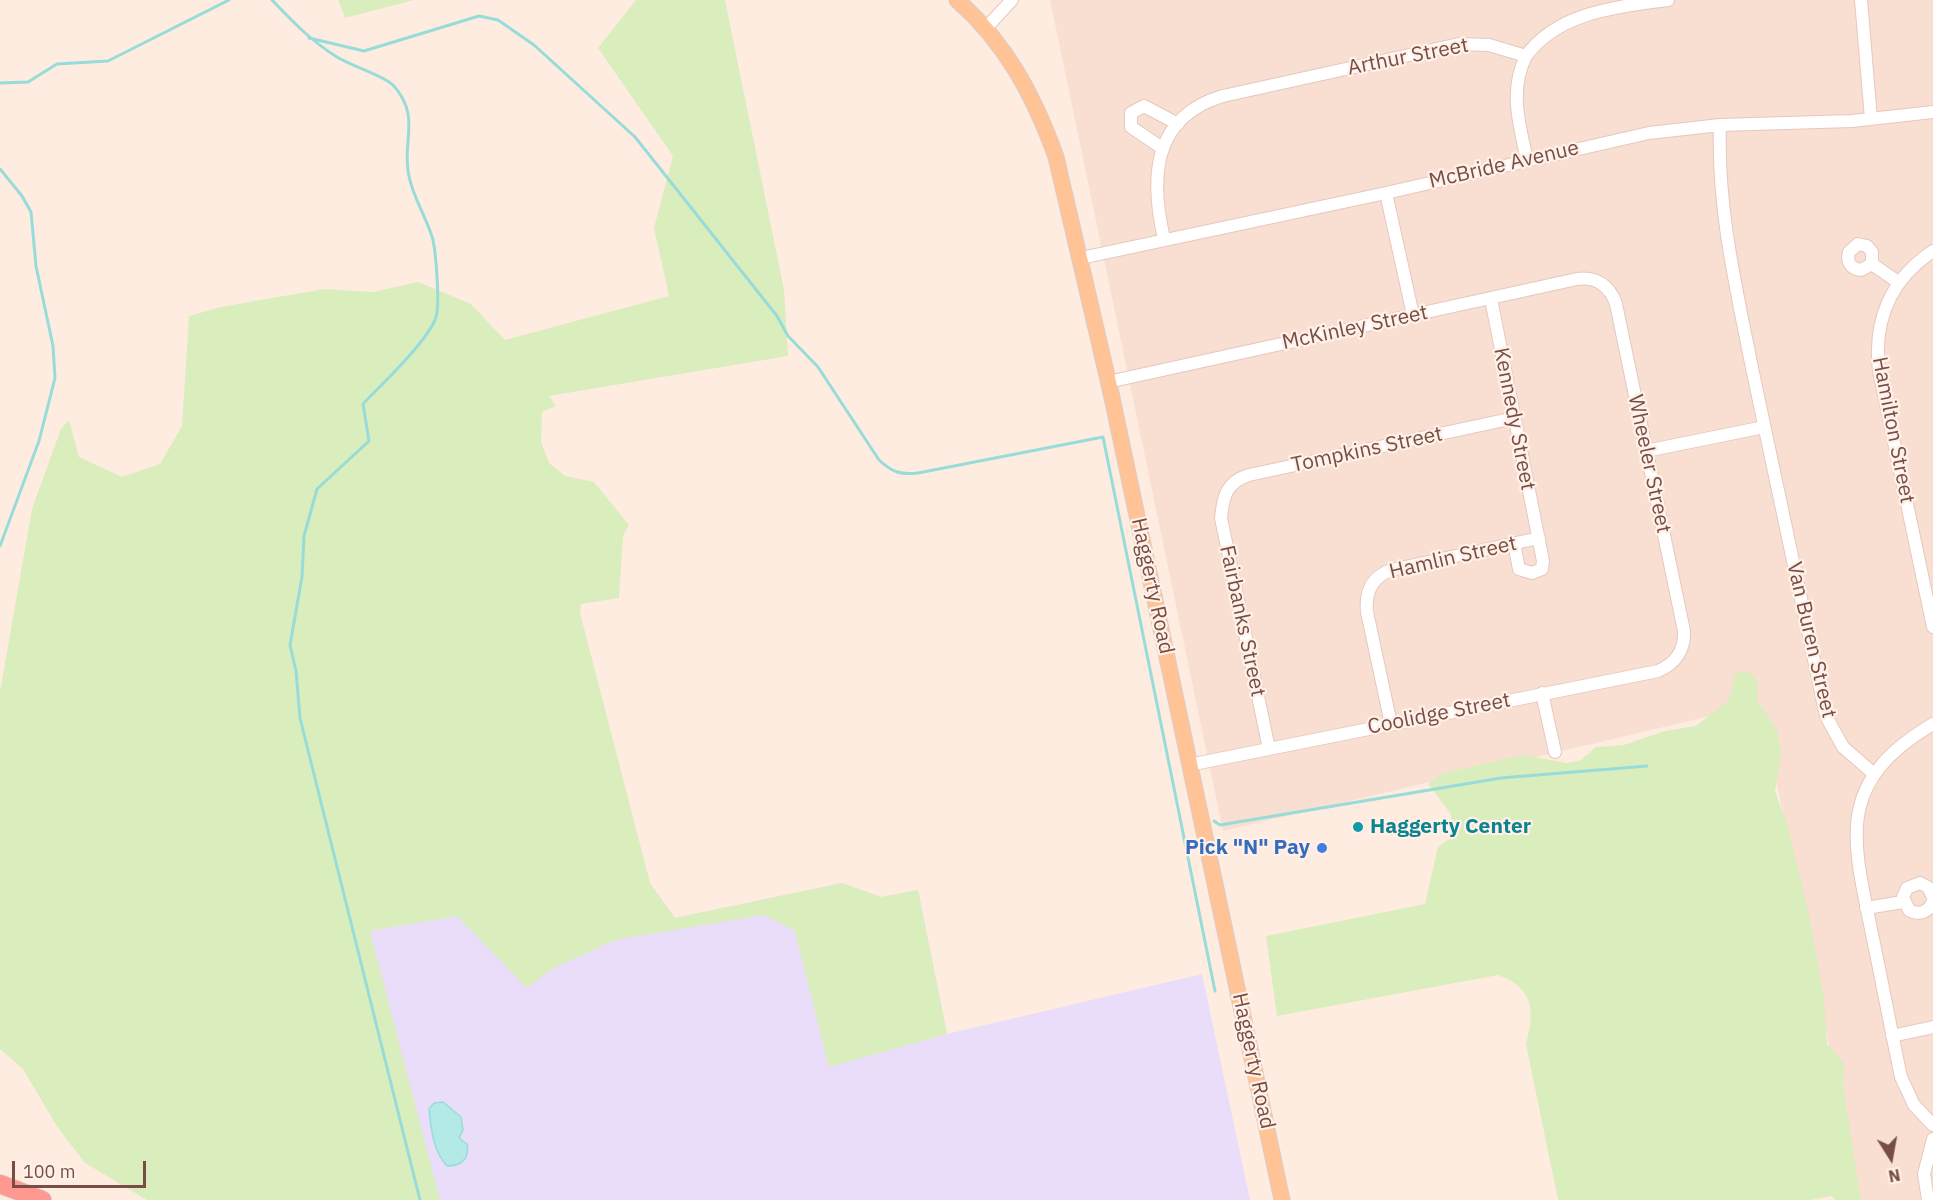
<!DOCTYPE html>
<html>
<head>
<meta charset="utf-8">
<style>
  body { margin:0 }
  #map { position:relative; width:1933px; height:1200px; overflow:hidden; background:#feece0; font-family:"IBM Plex Sans",sans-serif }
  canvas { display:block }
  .north { position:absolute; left:1861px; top:1128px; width:60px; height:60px; -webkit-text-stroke:4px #fff1e8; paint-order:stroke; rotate:169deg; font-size:16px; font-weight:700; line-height:24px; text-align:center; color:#774d45 }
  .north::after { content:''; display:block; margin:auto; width:21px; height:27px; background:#774d45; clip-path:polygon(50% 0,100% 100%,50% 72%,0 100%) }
  .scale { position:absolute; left:12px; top:1161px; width:134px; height:27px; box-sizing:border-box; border:3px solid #774d45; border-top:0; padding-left:8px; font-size:18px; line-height:21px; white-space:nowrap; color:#774d45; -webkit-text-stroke:4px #fff1e8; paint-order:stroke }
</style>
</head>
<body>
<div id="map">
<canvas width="1933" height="1200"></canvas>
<div class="north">N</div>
<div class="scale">100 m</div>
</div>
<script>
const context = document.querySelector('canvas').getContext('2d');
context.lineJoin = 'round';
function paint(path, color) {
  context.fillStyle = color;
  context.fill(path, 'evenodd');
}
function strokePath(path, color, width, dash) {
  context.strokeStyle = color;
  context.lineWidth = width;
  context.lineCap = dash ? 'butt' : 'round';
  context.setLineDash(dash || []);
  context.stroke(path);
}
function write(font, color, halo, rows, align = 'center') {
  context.font = font + ' "IBM Plex Sans",sans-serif';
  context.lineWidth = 4.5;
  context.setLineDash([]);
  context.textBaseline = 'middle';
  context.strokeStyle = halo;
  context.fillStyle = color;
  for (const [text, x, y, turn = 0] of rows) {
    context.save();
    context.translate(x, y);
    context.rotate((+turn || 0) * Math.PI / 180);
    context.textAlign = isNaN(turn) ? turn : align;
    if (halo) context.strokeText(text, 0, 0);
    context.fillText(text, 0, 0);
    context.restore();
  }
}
paint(new Path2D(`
  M1050,0H1933V1200H1860L1761,704L1223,831Z`), '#f9dfd1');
paint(new Path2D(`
  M650,883L675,918L842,883L881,897L918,890L947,1034L1202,974L1250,1200H439L369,931Z`), '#eaddfa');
paint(new Path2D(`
  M338,0H414L345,18Z
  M636,0H725L784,290L788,356L549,396L556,406L542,412L541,442L549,463L565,476L594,482L629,525L623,536L619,598L581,604L580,613L650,883L675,918L842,883L881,897L918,890L947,1034L829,1067L795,931L764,915L615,940L552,969L527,988L457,916L370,931L440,1200H147L85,1163L58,1128L23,1069L0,1049V692L32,509L61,429L69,420L79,457L122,477L160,464L182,426L189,316L221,307L324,289L373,292L418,282L471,304L505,340L669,296L654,228L673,156L598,48Z
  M1736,672L1751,673L1758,683L1757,699L1777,730L1781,754L1775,791L1788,827L1810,920L1824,998L1827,1044L1844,1063L1843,1086L1861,1200H1835L1832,1196L1811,1200H1558L1526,1044C1535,1011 1534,988 1498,975L1277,1016L1266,936L1425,904L1438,847L1452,837L1451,814L1428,784L1443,773L1523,755L1567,763L1581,760L1596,747L1624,745L1665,731L1696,726L1729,700Z`), '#daedbd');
const water = new Path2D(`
  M443,1102L461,1117L463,1130L459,1138L467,1144C470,1159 461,1166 447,1166C433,1151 431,1129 429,1109L434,1103Z`);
paint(water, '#b3e9e6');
strokePath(water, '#98dcd9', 1.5);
strokePath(new Path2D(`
  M272,0C292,21 311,41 337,57C351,66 383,75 393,85C422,117 401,142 409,176C413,198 427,218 433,240C436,254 440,304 436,317C429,340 381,385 363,404L369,441L317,489L304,536L302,577L290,645L296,671L300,718L420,1200
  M309,38L364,51L479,16L498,20L534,45L635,137L777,316L788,336L818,367L879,460C892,472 900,475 918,473L1103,437L1215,991
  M0,83L28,82L57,64L108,61L229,0
  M0,169L22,196L31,212L36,266L53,346L55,378L39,441L0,546
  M1214,821L1220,825L1501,778L1647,766`), '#98dcd9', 3);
const minor = new Path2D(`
  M1861,0L1871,119
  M986,28L1012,0
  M1526,56C1509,91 1519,123 1527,160
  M1720,125C1717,208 1736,287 1752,368C1776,484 1801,600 1826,716L1843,747L1874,774
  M1162,148L1131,127V113L1144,106L1178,124
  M1386,193L1413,315
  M1164,239C1150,178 1152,117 1223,96L1459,44L1489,45L1526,56C1558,12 1617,7 1668,0
  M1933,251C1891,279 1873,320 1879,371L1933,627
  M1081,258L1386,193L1649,133L1720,125L1852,121L1933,112
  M1872,264L1861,270C1851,269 1846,262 1849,252L1858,244L1867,246L1872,252V264L1898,282
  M1491,299L1543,561L1542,569L1532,573L1519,569L1514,543
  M1108,382L1577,279C1596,276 1610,286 1616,304L1684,631C1685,650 1675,664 1658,671L1189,765
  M1646,451L1764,427
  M1542,693L1555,752
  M1391,724L1367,612C1365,592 1372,577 1391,570L1539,538
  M1933,724C1835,782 1852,837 1872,934C1882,982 1891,1030 1901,1077L1914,1105L1933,1125
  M1269,749L1221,518C1223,497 1226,482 1249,475L1514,418
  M1933,897L1928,887L1920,883L1907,888L1903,897L1909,910C1919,916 1929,912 1933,901
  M1866,908L1903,902
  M1892,1036L1933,1027
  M1928,1200L1924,1174L1933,1139`);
const major = new Path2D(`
  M957,0C1006,43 1034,96 1056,157L1111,393L1282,1200`);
const highway = new Path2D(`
  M0,1184L42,1200`);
strokePath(minor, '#e5c8be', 14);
strokePath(major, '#d9cdcb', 17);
strokePath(highway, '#d9cdcb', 20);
strokePath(minor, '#fff', 12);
strokePath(major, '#ffc396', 15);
strokePath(highway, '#fe9891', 18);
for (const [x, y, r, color] of [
  [1358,827,6,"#0f9aa8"],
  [1322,848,6,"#3f7fe0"]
]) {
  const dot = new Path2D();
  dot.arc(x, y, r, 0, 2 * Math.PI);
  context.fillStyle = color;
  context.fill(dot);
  strokePath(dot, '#fff1e8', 2);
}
write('21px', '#774d45', '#fff1e8', [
  ["Arthur Street",1408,57,-11],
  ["McBride Avenue",1504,165,-13],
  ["McKinley Street",1355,328,-12],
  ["Kennedy Street",1514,419,79],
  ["Hamilton Street",1893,430,79],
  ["Tompkins Street",1367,450,-12],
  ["Wheeler Street",1649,464,78],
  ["Hamlin Street",1453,558,-13],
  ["Haggerty Road",1152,586,78],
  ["Fairbanks Street",1242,621,78],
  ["Van Buren Street",1811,640,77],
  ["Coolidge Street",1439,714,-11],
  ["Haggerty Road",1253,1061,78]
]);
write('bold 21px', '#0d838f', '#fff1e8', [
  ["Haggerty Center",1370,827]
], 'left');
write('bold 21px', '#366cbe', '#fff1e8', [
  ["Pick \"N\" Pay",1310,848]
], 'right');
</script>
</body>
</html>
